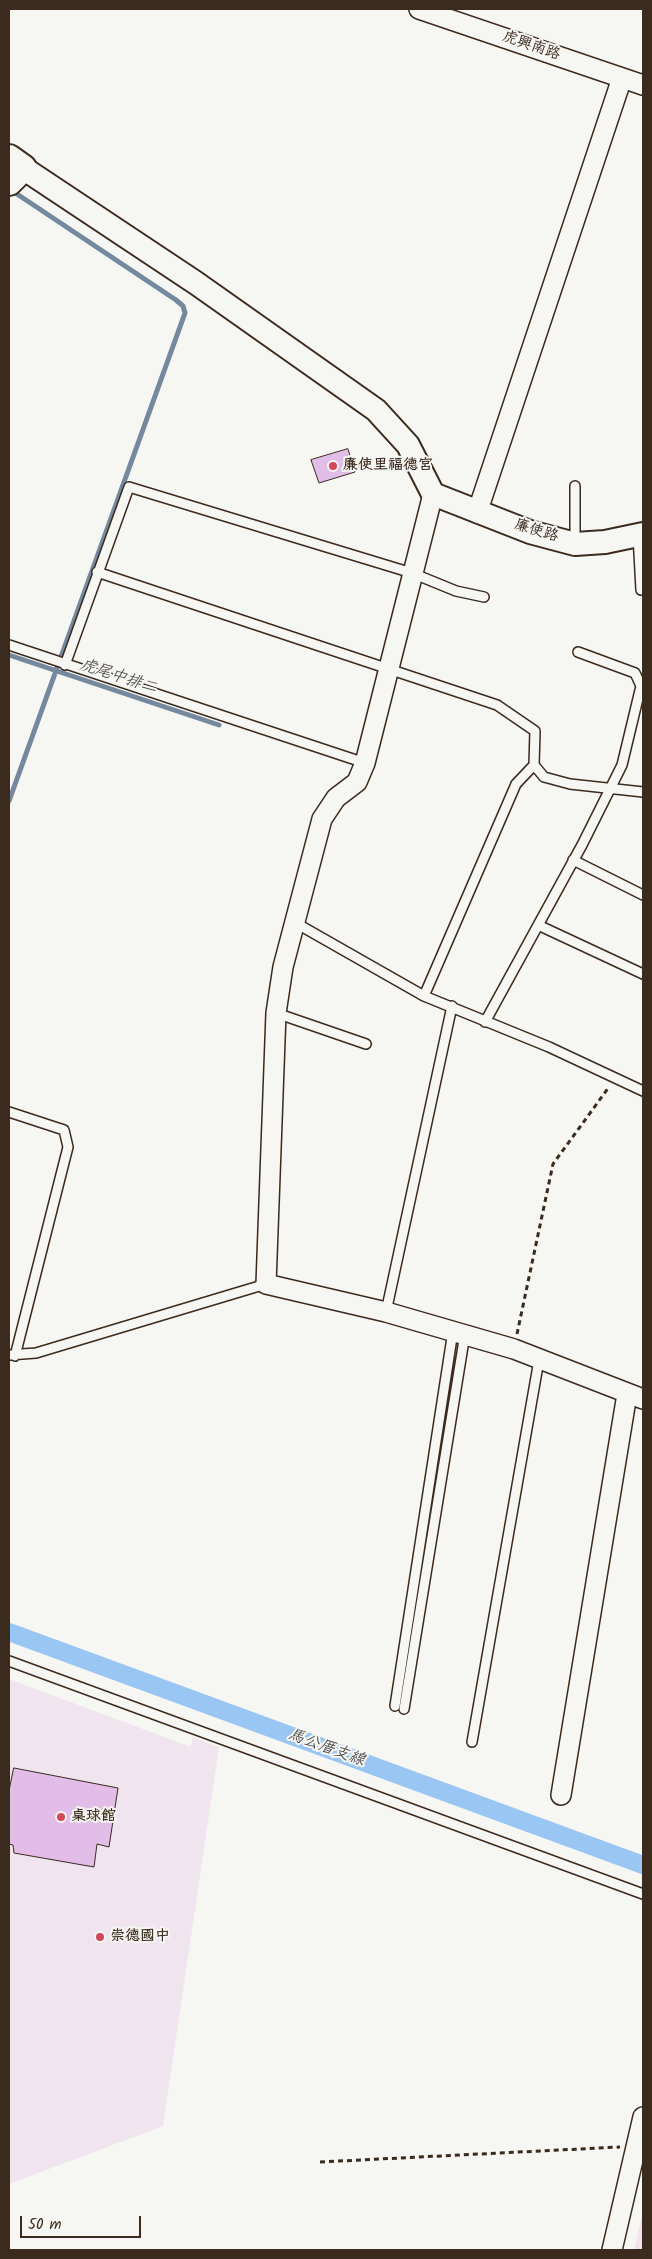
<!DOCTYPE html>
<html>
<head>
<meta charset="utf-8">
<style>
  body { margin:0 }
  #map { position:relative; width:652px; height:2259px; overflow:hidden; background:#f6f6f2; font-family:Kalam,sans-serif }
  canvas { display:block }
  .frame { position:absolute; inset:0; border:10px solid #3b2a1e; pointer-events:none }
  .scale { position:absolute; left:20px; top:2216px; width:121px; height:22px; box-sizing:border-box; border:2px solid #3b2a1e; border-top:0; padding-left:6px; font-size:15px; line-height:18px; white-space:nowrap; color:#3b2a1e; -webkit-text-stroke:4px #f6f6f2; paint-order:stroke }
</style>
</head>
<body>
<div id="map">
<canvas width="652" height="2259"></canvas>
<div class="frame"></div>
<div class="scale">50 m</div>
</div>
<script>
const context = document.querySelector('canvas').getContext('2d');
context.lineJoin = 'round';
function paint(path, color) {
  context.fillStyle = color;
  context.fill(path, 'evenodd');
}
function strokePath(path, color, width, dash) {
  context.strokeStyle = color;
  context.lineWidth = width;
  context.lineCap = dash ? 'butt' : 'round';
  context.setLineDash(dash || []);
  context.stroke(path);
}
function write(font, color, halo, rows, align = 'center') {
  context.font = font + ' Kalam,"LXGW WenKai TC",sans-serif';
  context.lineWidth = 4;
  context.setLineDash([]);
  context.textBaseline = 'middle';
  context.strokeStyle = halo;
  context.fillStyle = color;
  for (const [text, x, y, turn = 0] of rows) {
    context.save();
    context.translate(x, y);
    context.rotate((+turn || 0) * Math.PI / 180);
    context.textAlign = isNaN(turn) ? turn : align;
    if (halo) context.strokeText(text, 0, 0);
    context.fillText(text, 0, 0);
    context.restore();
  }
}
paint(new Path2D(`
  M9,1679L191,1747L193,1737L219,1747L163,2126L9,2184Z
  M643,2212V2250H634Z`), '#f0e5ef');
strokePath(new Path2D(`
  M9,655L219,725
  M9,801L185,313L183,306L176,300L11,190`), '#74889e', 5);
strokePath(new Path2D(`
  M9,1632L643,1865`), '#9ac6f4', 18);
const building = new Path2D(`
  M348,449L355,472L319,483L311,460Z
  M14,1768L118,1788L109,1847L97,1844L94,1867L14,1853L13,1845L9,1844V1791Z`);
paint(building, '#e2bde7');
strokePath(building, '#3b2a1e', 1);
const service = new Path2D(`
  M575,486V544
  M638,535L641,590
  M97,572L497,705L535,731L534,765L544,777L570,784L643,792
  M9,645L365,763
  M65,665L129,487L412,573L456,591L484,597
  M573,860L643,895
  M294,922L424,996L549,1047L643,1091
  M538,925L643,974
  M424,996L516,784L534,765
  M276,1013L366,1044
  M485,1022L582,845L622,765L641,686L635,673L578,652
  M9,1112L64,1130L68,1147L15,1356
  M386,1312L452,1006
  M9,1355L36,1353L266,1284
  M9,1661L643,1894
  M395,1706L453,1331
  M404,1709L465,1334
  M472,1742L539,1360`);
const minor = new Path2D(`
  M419,9L643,85
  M433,494L365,763L357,782L336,798L322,819L283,967L276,1013L266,1284L386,1312L514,1349L643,1399
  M477,513L622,78
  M561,1795L627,1394
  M612,2250L643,2117`);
const tertiary = new Path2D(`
  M23,168L196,283L376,410L408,445L433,494L530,532L575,544L605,542L643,534`);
const secondary = new Path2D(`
  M9,158L23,168L9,182`);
strokePath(service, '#3b2a1e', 12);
strokePath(minor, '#3b2a1e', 22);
strokePath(tertiary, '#3b2a1e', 26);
strokePath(secondary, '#3b2a1e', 30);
strokePath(new Path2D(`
  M517,1334L553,1164L609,1087
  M320,2162L620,2147`), '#3b2a1e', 3, [5, 4]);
strokePath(service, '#f6f6f2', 9);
strokePath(minor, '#f6f6f2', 19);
strokePath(tertiary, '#f6f6f2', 22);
strokePath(secondary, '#f6f6f2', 26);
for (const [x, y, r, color] of [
  [333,466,5,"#d1495b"],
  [61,1817,5,"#d1495b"],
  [100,1937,5,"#d1495b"]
]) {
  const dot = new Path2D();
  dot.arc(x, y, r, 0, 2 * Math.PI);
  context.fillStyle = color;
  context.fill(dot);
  strokePath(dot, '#f6f6f2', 2);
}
write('15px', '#3b2a1e', '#f6f6f2', [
  ["虎興南路",531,47,19],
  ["廉使路",536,532,17]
]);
write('bold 15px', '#3b2a1e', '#f6f6f2', [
  ["廉使里福德宮",343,466],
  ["桌球館",71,1817],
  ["崇德國中",110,1937]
], 'left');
write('italic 16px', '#535154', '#f6f6f2', [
  ["虎尾中排二",118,678,18],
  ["馬公厝支線",326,1749,20]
]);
</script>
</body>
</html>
